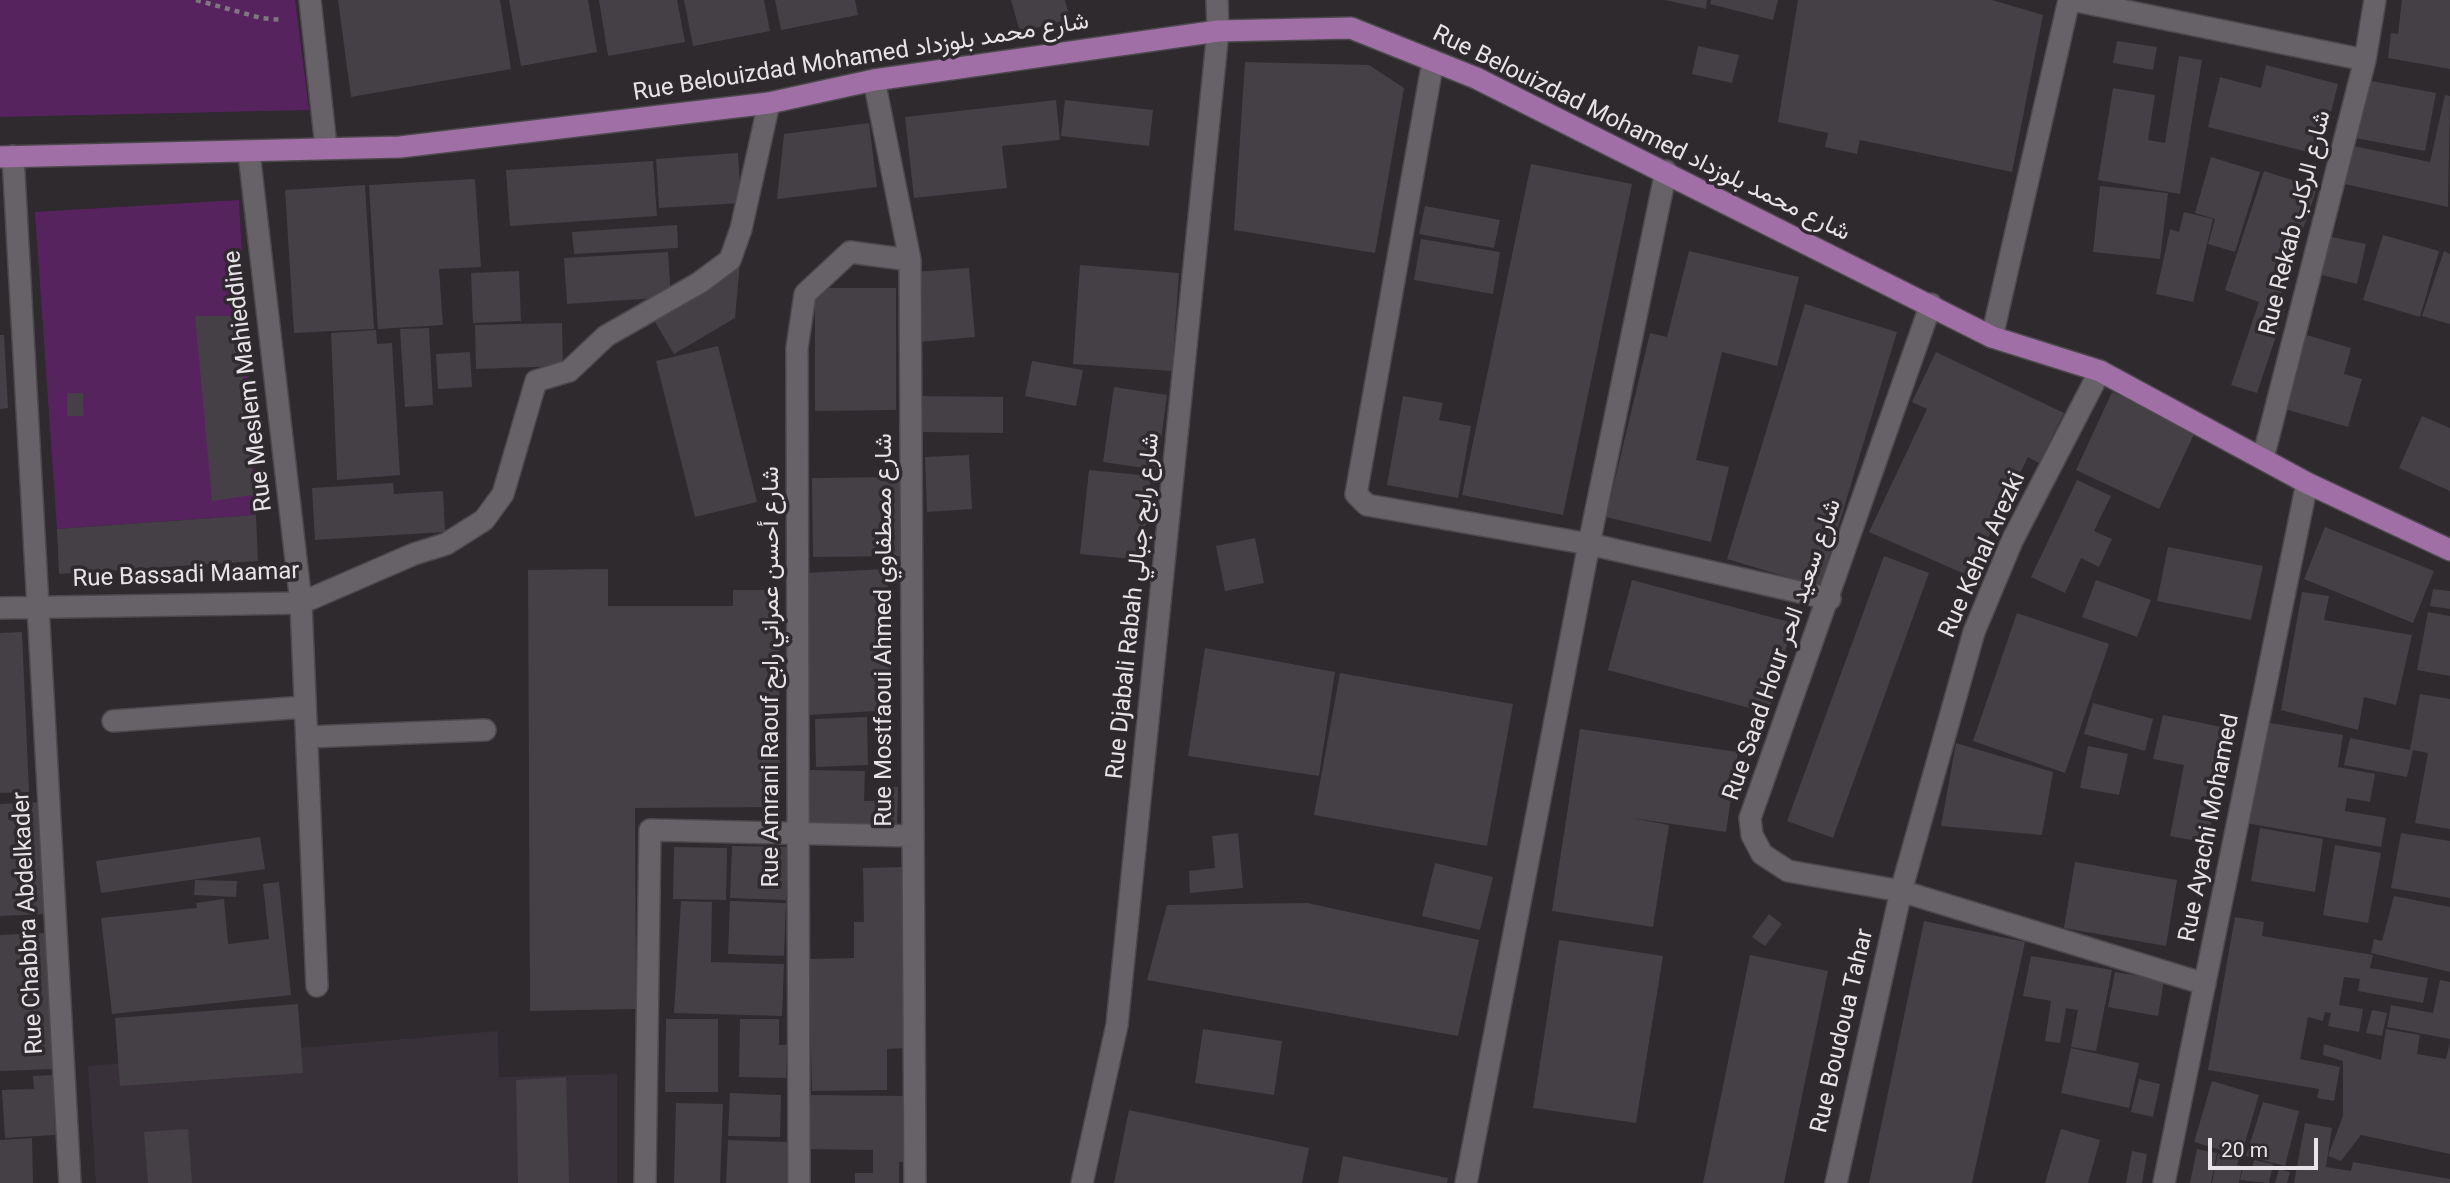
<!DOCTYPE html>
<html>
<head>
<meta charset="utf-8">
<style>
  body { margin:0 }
  #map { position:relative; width:2450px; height:1183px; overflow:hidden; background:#2e2a2e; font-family:Roboto,sans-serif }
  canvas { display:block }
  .scale { position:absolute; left:2208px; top:1138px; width:110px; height:32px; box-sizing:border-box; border:4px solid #e7e4e7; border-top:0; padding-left:9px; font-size:21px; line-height:24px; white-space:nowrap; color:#e7e4e7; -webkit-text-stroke:5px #2e2a2e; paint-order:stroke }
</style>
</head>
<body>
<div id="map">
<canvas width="2450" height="1183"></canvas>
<div class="scale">20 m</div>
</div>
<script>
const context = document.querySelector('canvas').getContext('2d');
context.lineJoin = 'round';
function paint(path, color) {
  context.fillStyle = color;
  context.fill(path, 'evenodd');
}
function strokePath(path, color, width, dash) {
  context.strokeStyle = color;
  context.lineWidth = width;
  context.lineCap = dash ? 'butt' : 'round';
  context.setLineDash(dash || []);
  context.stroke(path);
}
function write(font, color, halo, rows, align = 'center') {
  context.font = font + ' Roboto,Vazirmatn,sans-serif';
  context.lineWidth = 7;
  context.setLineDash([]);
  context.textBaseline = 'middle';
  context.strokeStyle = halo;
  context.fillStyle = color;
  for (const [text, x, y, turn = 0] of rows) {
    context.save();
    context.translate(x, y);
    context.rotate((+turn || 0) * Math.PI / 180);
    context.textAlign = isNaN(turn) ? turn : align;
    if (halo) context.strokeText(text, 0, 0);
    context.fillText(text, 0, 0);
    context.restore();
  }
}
paint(new Path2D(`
  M498,1031L499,1077L617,1074V1183H96L88,1066Z`), '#39313a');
paint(new Path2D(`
  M0,0H295L309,110L0,117Z
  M239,200L256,515L57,529L35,212Z`), '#57235f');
paint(new Path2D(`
  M338,0H500L511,69L351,97Z
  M509,0H588L597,52L521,66Z
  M599,0H677L685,42L608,56Z
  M684,0H764L770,31L693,46Z
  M775,0H855L858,15L781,30Z
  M1011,0H1065L1070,19L1020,32Z
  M1665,0H1707L1706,9Z
  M1711,0H1778L1773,20L1710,4Z
  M1798,0H1992L2043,15L2012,172L1860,140L1857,154L1825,147L1828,133L1778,122Z
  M2402,0H2450V69L2388,58L2391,33L2398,34Z
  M2117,41L2157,47L2153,70L2113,63Z
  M1698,46L1739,55L1732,83L1692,74Z
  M2179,56L2202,60L2180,194L2098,180L2113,88L2155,95L2148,140L2165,143Z
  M1245,62L1369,65L1404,88L1375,253L1234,230Z
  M2266,65L2338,84L2320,155L2208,127L2220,77L2261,88Z
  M2366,80L2436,93L2425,151L2355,138Z
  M2445,95L2450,96L2448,207L2340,183L2349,145L2430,162Z
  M1056,100L1060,140L1002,146L1007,188L914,198L905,117Z
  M1065,100L1153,110L1149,146L1061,136Z
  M869,123L877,187L777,199L784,134Z
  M738,153L741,203L659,208L656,159Z
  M2211,157L2260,172L2235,252L2208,244L2215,219L2195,213Z
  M653,161L657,216L510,226L506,170Z
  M1531,164L1632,184L1563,515L1462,495Z
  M2264,171L2317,188L2277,306L2285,309L2257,393L2231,385L2259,302L2225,290Z
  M475,179L481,267L439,269L443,325L378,329L369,185Z
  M365,185L374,329L294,333L285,190Z
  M2100,186L2168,193L2160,259L2093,252Z
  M1425,206L1500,220L1494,248L1419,234Z
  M2184,212L2213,219L2193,302L2156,294L2170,229L2179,232Z
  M677,225L678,248L574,254L572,232Z
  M2383,235L2439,251L2420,317L2363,300Z
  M2327,236L2366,244L2357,284L2318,274Z
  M1421,239L1500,252L1493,294L1414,280Z
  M1689,251L1799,277L1777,366L1722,352L1696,460L1729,467L1711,542L1606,517L1650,333L1667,337Z
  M2444,251L2450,254V324L2422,316Z
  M668,252L671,297L567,304L564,258Z
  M740,263L735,318L674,354L651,315Z
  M1080,265L1179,273L1172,371L1073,364Z
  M969,268L975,337L920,342L914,272Z
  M519,271L521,321L473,323L471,273Z
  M815,288H896V410L815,411Z
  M1805,304L1897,332L1820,587L1727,559Z
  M195,316H238L254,495L212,501Z
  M562,323L563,366L476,369L475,325Z
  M429,328L433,405L405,407L400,329Z
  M376,330L377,344L392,343L400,475L337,480L331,333Z
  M2303,334L2351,348L2344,374L2362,379L2348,427L2281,408Z
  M0,335H4L8,408L0,409Z
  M718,346L757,502L695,517L656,361Z
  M470,352L472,387L438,389L436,354Z
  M1936,352L2064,413L2039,463L2028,457L1969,576L1869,532L1927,409L1912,402Z
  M1032,361L1083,370L1076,406L1025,396Z
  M1114,387L1167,395L1157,470L1103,462Z
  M2112,392L2196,430L2159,509L2076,470Z
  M67,393H83L84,416H67Z
  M919,396L1003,397V433L919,432Z
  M1403,396L1443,403L1439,420L1471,426L1458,498L1387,485Z
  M2422,416L2450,428V491L2399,468Z
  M969,455L972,509L927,512L925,457Z
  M1089,470L1151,476L1142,560L1080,554Z
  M900,477L901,556L813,557L812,478Z
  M2077,480L2111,496L2094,531L2112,539L2099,567L2081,558L2065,593L2031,577Z
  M393,483L394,494L443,491L445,532L315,540L312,488Z
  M256,515L258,561L59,574L57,529Z
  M2325,527L2434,571L2413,623L2304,579Z
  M1255,538L1264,583L1225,591L1216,546Z
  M2168,547L2263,566L2251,620L2157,601Z
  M1884,556L1929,573L1833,838L1787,821Z
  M608,569V606H733V590H779L780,807L635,808L636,1009L530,1011L528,570Z
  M887,569L893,710L809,715L803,573Z
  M1632,580L1793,623L1768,713L1608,670Z
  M2096,580L2151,600L2137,637L2082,617Z
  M2433,589L2450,591V609L2430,606Z
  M2302,592L2329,596L2324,620L2412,635L2396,705L2364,697L2358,730L2281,710Z
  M2428,612L2450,616V676L2417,670Z
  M2017,613L2109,644L2065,773L1973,741Z
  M22,632L29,792L0,793V633Z
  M1205,648L1335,672L1319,776L1188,756Z
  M1340,673L1513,704L1487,846L1314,815Z
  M2420,694L2450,699V829L2415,823L2428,753L2413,750L2407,777L2344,765L2350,738L2410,750Z
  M2093,703L2153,719L2145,751L2084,734Z
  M2163,715L2231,729L2207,843L2170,836L2184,765L2153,759Z
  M867,717L868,765L816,767L815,719Z
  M2264,722L2343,735L2338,767L2375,774L2370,802L2347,798L2345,811L2386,818L2381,847L2246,823Z
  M1580,729L1738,752L1726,832L1632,818L1669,825L1653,927L1552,911Z
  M1956,743L2053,772L2042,835L1941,826Z
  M2088,746L2128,754L2119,795L2080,788Z
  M809,770L865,771L864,801H877L878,786L898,787L897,831L807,828Z
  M44,802L49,914L0,916V804Z
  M2260,828L2323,839L2315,892L2251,881Z
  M1238,833L1243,888L1190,893L1189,871L1215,868L1212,836Z
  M2401,833L2450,841V898L2391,888Z
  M260,837L265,869L101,893L96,861Z
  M2335,845L2381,853L2368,923L2323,915Z
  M732,846L788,847L786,900L730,898Z
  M674,847L727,848L726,900L673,899Z
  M2075,862L2177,880L2166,946L2064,928Z
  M1435,863L1493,877L1480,930L1422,916Z
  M905,867L908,1048L887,1049V1090L812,1091L809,959L854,958V922H864L863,868Z
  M195,880L237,881L236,897L194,895Z
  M279,882L291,995L112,1014L101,918L197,908L196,903L224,899L228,944L269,939L263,884Z
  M2394,896L2450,907V972L2371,953L2374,939L2382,941Z
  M681,901L712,902L711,962L784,964L782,1016L674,1013Z
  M730,901L786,903L784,956L728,954Z
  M1307,903L1479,940L1458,1036L1147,980L1167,905Z
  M1769,914L1782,924L1765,946L1752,937Z
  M2235,917L2264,922L2262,936L2373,955L2370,968L2428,978L2423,1003L2358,991L2360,979L2344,977L2339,1005L2363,1009L2359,1032L2328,1026L2331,1013L2325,1012L2323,1021L2308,1017L2300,1059L2340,1067L2334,1101L2317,1098L2319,1089L2208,1070Z
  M1924,921L2025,942L1972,1183H1869Z
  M45,933L54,1069L0,1071V935Z
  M1559,940L1663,956L1636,1123L1533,1108Z
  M1750,955L1828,971L1784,1183H1703Z
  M2031,956L2112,970L2096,1051L2071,1047L2078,1010L2066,1008L2060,1043L2045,1041L2051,1001L2023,996Z
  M2115,972L2164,980L2158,1016L2108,1007Z
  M2440,980L2450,982V1039L2387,1027L2391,1005L2433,1013Z
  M298,1004L303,1073L120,1086L115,1018Z
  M2372,1010L2387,1013L2382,1036L2366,1033Z
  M666,1019H718V1092H665Z
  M740,1019H779V1045H787L786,1078L739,1077Z
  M1203,1029L1282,1041L1274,1095L1195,1083Z
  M2386,1029L2420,1035L2417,1054L2446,1059L2450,1042V1154L2361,1135L2341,1161L2328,1156L2343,1116V1061L2323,1055L2324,1044L2381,1060Z
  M2071,1048L2139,1063L2129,1108L2061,1093Z
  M53,1075L55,1135L5,1138L2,1090L34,1089L33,1076Z
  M566,1077L569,1183H518L516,1080Z
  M2139,1079L2160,1084L2153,1117L2131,1112Z
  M2212,1081L2259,1095L2241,1156L2194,1142Z
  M730,1093L781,1095L780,1137L728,1136Z
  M802,1095L910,1096L909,1162H899V1183H855V1173H873V1150L801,1149Z
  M2263,1102L2299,1111L2285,1166L2246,1156Z
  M676,1103L723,1104L720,1183H674Z
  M1129,1110L1309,1148L1302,1183H1114Z
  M2305,1123L2332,1128L2326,1167L2351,1171L2353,1162L2450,1179V1183H2294Z
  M188,1129L192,1183H148L144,1132Z
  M2061,1129L2100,1140L2088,1183H2045Z
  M32,1138L33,1183H0V1140Z
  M728,1140L789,1142L788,1183H726Z
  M2197,1149L2217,1153L2211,1183H2190Z
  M2132,1151L2147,1154L2142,1183H2126Z
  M2218,1154L2239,1157L2237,1165L2242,1166L2239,1183H2212Z
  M1343,1156L1448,1178L1447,1183H1338Z
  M2254,1160L2273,1164L2269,1183L2240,1180L2243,1167L2252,1169Z
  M2279,1169L2290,1172L2287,1183H2275Z`), '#444045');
const lane = new Path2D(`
  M301,603L317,986
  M113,721L305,707
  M307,737L485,730`);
const street = new Path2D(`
  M310,0L326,147
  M2072,0L2365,60
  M1433,61L1356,494L1367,505L1589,544L1830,599
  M874,80L910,260L915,1183
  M249,153L301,603
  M13,156L70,1183
  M1931,304L1750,818L1752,835L1762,854L1788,871L1901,891L2205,984
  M1992,337L2069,0
  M2263,458L2365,60L2375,0
  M0,608L301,603L414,554L446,544L484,520L503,494L536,381L569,371L606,336L699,283L730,260L741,229L769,103
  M645,1183L650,830L913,836
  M799,1183L797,348L805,294L850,252L910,260
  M1082,1183L1117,1025L1218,31L1217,0
  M1466,1183L1589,544L1666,171
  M1836,1183L1901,891L1974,632L2012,541L2100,371
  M2164,1183L2307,483`);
const primary = new Path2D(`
  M0,157L400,147L769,103L874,80L1218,31L1351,28L1476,78L1992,337L2100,371L2307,483L2450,550`);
strokePath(lane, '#4c494c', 24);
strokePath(street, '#4c494c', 24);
strokePath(primary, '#4c494c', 24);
strokePath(new Path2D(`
  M196,0L261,18L283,20`), '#7c787c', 4.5, [5, 5]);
strokePath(lane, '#676267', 21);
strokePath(street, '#676267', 21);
strokePath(primary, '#9f6fa6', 21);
write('24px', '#e7e4e7', '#2e2a2e', [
  ["Rue Belouizdad Mohamed شارع محمد بلوزداد",861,58,-9],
  ["Rue Belouizdad Mohamed شارع محمد بلوزداد",1641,134,26],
  ["Rue Rekab شارع الركاب",2296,223,-76],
  ["Rue Meslem Mahieddine",249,381,-97],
  ["Rue Kehal Arezki",1983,555,-66],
  ["Rue Bassadi Maamar",186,576,-2],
  ["Rue Djabali Rabah شارع رابح جبالي",1134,606,-84],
  ["Rue Mostfaoui Ahmed شارع مصطفاوي",885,630,-90],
  ["Rue Saad Hour شارع سعيد الحر",1783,650,-71],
  ["Rue Amrani Raouf شارع أحسن عمراني رابح",772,677,-90],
  ["Rue Ayachi Mohamed",2210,828,-79],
  ["Rue Chabbra Abdelkader",29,923,-93],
  ["Rue Boudoua Tahar",1843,1031,-77]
]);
</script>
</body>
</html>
